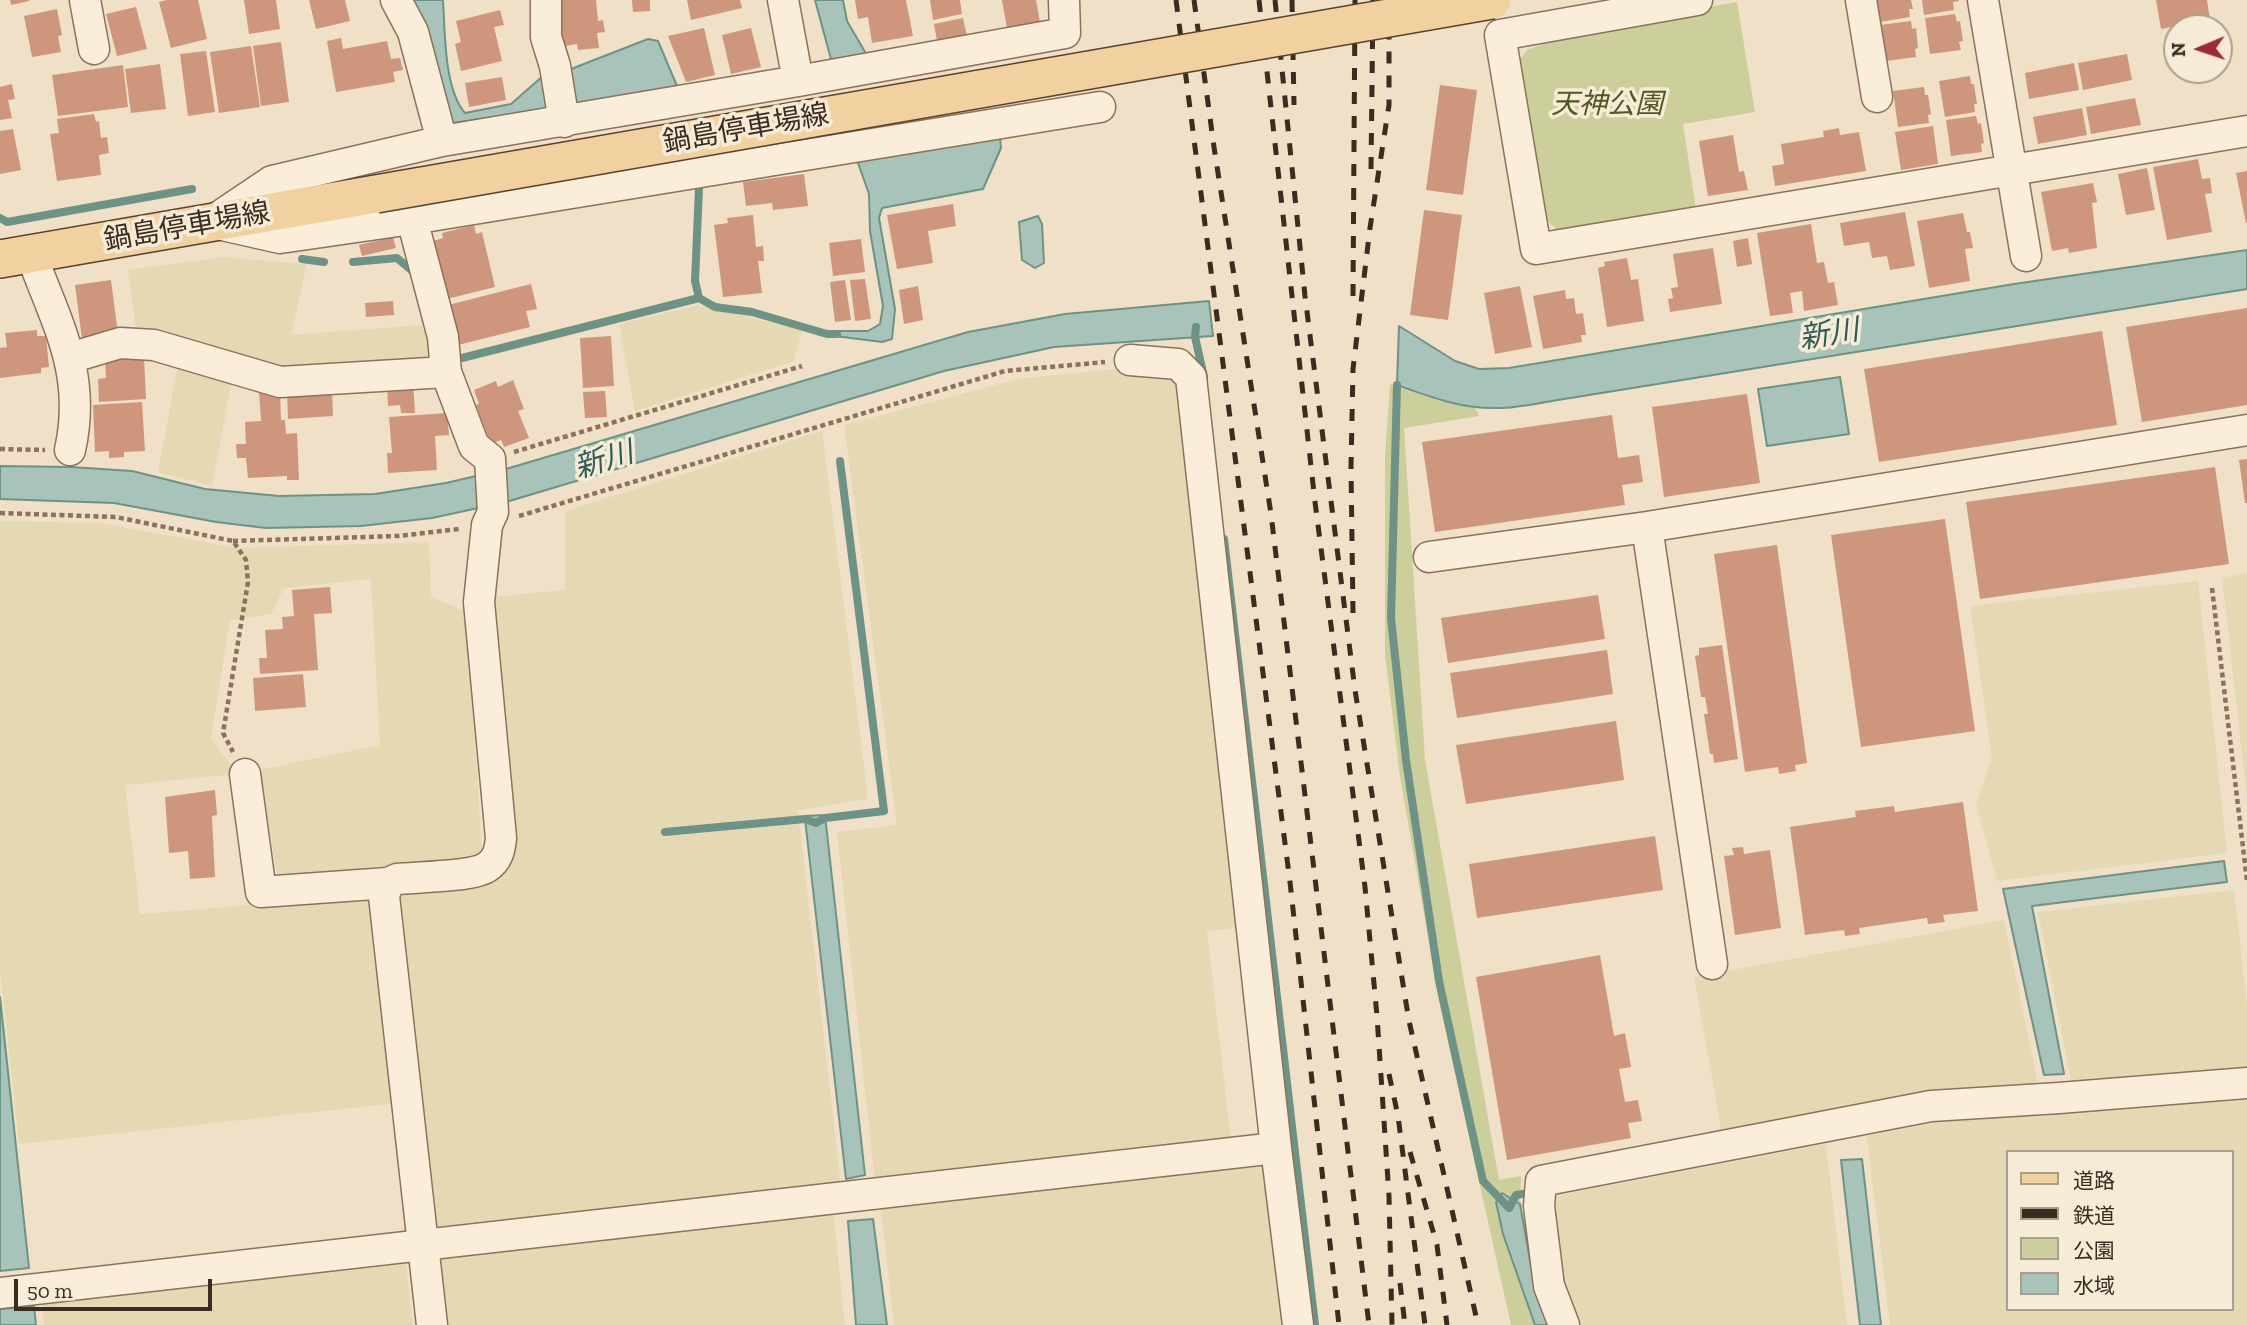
<!DOCTYPE html>
<html>
<head>
<meta charset="utf-8">
<style>
  body { margin:0 }
  #map { position:relative; width:2247px; height:1325px; overflow:hidden; background:#efe0c7; font-family:"Zilla Slab","Noto Sans JP",serif }
  canvas { display:block }
  .legend { position:absolute; left:2006px; top:1150px; width:228px; height:161px; box-sizing:border-box; background:#f6ebd7; border:2px solid #ac9e8e; margin:0; padding:9px 12px; list-style:none; font-size:21px; color:#3c2b20 }
  .legend li { display:flex; align-items:center; gap:14px; height:35px }
  .legend b { width:35px; border:2px solid #ac9e8e }
  .north { position:absolute; left:2163px; top:14px; width:70px; height:70px; box-sizing:border-box; background:#f6ebd7; border:2px solid #ac9e8e; border-radius:50%; rotate:268deg; font-size:19px; font-weight:700; line-height:28px; text-align:center; color:#3c2b20 }
  .north::after { content:''; display:block; margin:auto; width:24px; height:32px; background:#9c2b35; clip-path:polygon(50% 0,100% 100%,50% 72%,0 100%) }
  .scale { position:absolute; left:14px; top:1279px; width:198px; height:32px; box-sizing:border-box; border:4px solid #3c2b20; border-top:0; padding-left:9px; font-size:21px; line-height:24px; white-space:nowrap; color:#3c2b20; -webkit-text-stroke:5px #f6ebd7; paint-order:stroke }
</style>
</head>
<body>
<div id="map">
<canvas width="2247" height="1325"></canvas>
<ul class="legend">
<li><b style="height:9px;background:#f2d1a0"></b>道路</li>
<li><b style="height:9px;background:#3c2b20"></b>鉄道</li>
<li><b style="height:19px;background:#ccce9b"></b>公園</li>
<li><b style="height:19px;background:#a8c3b9"></b>水域</li>
</ul>
<div class="north">N</div>
<div class="scale">50 m</div>
</div>
<script>
const context = document.querySelector('canvas').getContext('2d');
context.lineJoin = 'round';
function paint(path, color) {
  context.fillStyle = color;
  context.fill(path, 'evenodd');
}
function strokePath(path, color, width, dash) {
  context.strokeStyle = color;
  context.lineWidth = width;
  context.lineCap = dash ? 'butt' : 'round';
  context.setLineDash(dash || []);
  context.stroke(path);
}
function write(font, color, halo, rows, align = 'center') {
  context.font = font + ' "Zilla Slab","Noto Sans JP",serif';
  context.lineWidth = 7;
  context.setLineDash([]);
  context.textBaseline = 'middle';
  context.strokeStyle = halo;
  context.fillStyle = color;
  for (const [text, x, y, turn = 0] of rows) {
    context.save();
    context.translate(x, y);
    context.rotate((+turn || 0) * Math.PI / 180);
    context.textAlign = isNaN(turn) ? turn : align;
    if (halo) context.strokeText(text, 0, 0);
    context.fillText(text, 0, 0);
    context.restore();
  }
}
paint(new Path2D(`
  M223,257L307,264L291,335L422,325L435,367L280,378L235,364L212,486L158,472L181,348L137,336L128,270Z
  M699,305L802,330L794,361L635,411L619,324Z
  M1135,367L1182,380L1247,927L1207,931L1231,1142L875,1182L837,832L897,825L844,425L1018,379Z
  M822,431L868,799L798,810L841,1186L434,1227L399,895L491,883L514,861L491,597L565,590V511Z
  M0,521L100,523L237,548L429,542L431,597L467,612L482,855L278,879L259,770L380,745L371,579L284,588L271,614L230,620L211,738L237,774L125,785L140,914L373,895L398,1103L19,1144L0,969Z
  M2247,573V798L2222,578Z
  M2198,581L2227,853L1997,881L1976,804L1992,758L1970,606Z
  M2234,890L2247,1006V1072L2072,1085L2038,912Z
  M2004,920L2039,1089L1723,1139L1694,977Z
  M2247,1095V1325H1890L1867,1136L1945,1121ZM2007,1152H2231V1309H2007Z
  M1826,1144L1847,1325H1571L1558,1291L1549,1197Z
  M1268,1158L1289,1325H894L880,1201Z
  M833,1209L845,1325H444L437,1258Z
  M406,1264L413,1325H44L41,1303Z`), '#e5d9b4');
paint(new Path2D(`
  M1737,2L1755,112L1683,124L1696,209L1559,232L1546,219L1519,61L1527,50L1589,28Z
  M1390,384L1440,401L1475,407L1479,416L1404,428L1425,760L1499,1180L1521,1176L1520,1204L1503,1193L1496,1202L1503,1234L1535,1325H1511L1440,1006L1400,776L1385,655V458Z`), '#ccce9b');
const water = new Path2D(`
  M411,0H443C445,32 444,89 465,113L511,104L544,75L566,71L648,39L658,41L677,86L570,106L453,123L423,23Z
  M815,0H843L847,21L868,57L832,63Z
  M1000,137L1001,148L983,189L882,208L879,218L895,309L892,339L882,342L827,335L828,331H868L880,324L883,306L870,231L869,194L857,160Z
  M1038,216L1042,224L1044,263L1035,268L1022,260L1019,222Z
  M2247,250V289L1558,400C1538,403 1518,408 1498,408C1462,409 1430,397 1397,385L1399,326L1455,361L1479,369L1509,368L2014,284Z
  M1209,301L1213,336L1054,347L944,371L506,502L432,518L361,526L266,528L216,522L114,503L0,499V466L71,467L132,471L205,489L279,496L375,494L446,483L506,469L968,332L1065,314Z
  M1840,377L1849,434L1767,446L1758,389Z
  M825,815L865,1175L846,1179L805,819V816Z
  M2224,861L2227,882L2032,906L2064,1074L2044,1075L2003,889Z
  M0,997L29,1268L0,1271Z
  M1862,1159L1881,1325H1860L1841,1160Z
  M1502,1193L1520,1204L1530,1260L1551,1325H1535L1503,1234L1496,1202Z
  M873,1219L887,1325H856L848,1221Z
  M34,1306L36,1325H0V1309Z`);
paint(water, '#a8c3b9');
strokePath(water, '#6f9286', 2);
strokePath(new Path2D(`
  M699,188L695,281L699,298L715,307L752,312L827,334H837
  M0,218L7,222L192,189
  M302,259L324,262
  M353,262L397,258L417,275
  M1196,327L1195,337L1204,377
  M462,358L699,298
  M1397,385L1391,618L1406,760L1439,981L1483,1181L1509,1208L1516,1195L1534,1192
  M1224,539L1315,1325
  M665,832L805,819L816,823L825,818L884,811L840,461`), '#6f9286', 8);
paint(new Path2D(`
  M10,0H29V1L11,5Z
  M167,0H198L207,39L171,48L159,2Z
  M244,0H276L280,29L249,34Z
  M309,0H345L350,21L316,29Z
  M555,0H596L598,21L603,20L605,32L597,33L599,48L578,50L577,44L561,47Z
  M632,0H650V11L633,12Z
  M687,0H740L742,8L691,20Z
  M855,0H906L913,36L872,43L868,17L858,19Z
  M930,0H960L962,14L933,20Z
  M1002,0H1036L1040,22L1007,28Z
  M1877,0H1911L1913,9H1909L1910,17L1880,22Z
  M1922,0H1959V1L1953,2L1954,10L1924,15Z
  M2156,0H2207L2210,20L2161,29Z
  M136,7L147,49L117,56L106,14Z
  M57,9L62,35L58,36L61,52L32,57L24,16Z
  M500,10L504,25L494,27L502,61L461,71L455,44L461,42L456,21Z
  M1955,14L1957,22L1960,21L1963,41L1959,42L1961,50L1930,54L1925,18Z
  M963,18L967,36L937,41L934,24Z
  M1911,21L1912,29L1916,28L1918,48L1915,49L1916,57L1886,61L1880,25Z
  M704,28L715,75L686,82L668,36Z
  M751,28L761,67L731,74L722,35Z
  M341,38L343,49L387,41L391,59L400,58L403,70L393,72L395,82L336,92L327,41Z
  M281,42L289,102L261,106L253,46Z
  M251,46L260,107L219,113L210,52Z
  M206,51L215,112L188,116L180,54Z
  M2127,54L2132,80L2083,90L2078,63Z
  M2074,63L2079,90L2029,99L2025,73Z
  M160,64L166,109L131,113L125,69Z
  M123,65L128,107L58,116L52,75Z
  M1970,76L1971,84H1974L1977,104H1974L1975,112L1945,117L1939,81Z
  M502,77L506,100L469,107L465,83Z
  M12,84L15,99L8,100L12,118L0,120V87Z
  M1440,85L1477,90L1463,195L1426,190Z
  M1924,87L1925,95H1928L1931,114L1928,115L1929,123L1898,127L1893,91Z
  M2135,98L2141,125L2091,134L2086,107Z
  M2082,108L2087,135L2038,144L2033,117Z
  M94,114L96,122L99,121L101,138L107,137L109,153L99,155L101,175L57,181L50,134L59,133L57,119Z
  M1976,116L1978,124L1981,123L1984,143L1981,144L1982,152L1951,156L1946,120Z
  M1933,126L1938,164L1901,170L1895,132Z
  M1839,128L1840,135L1859,132L1866,171L1775,186L1772,166L1784,164L1781,144L1824,137L1823,131Z
  M13,129L21,170L0,174V131Z
  M1733,135L1739,172L1744,171L1748,190L1708,196L1699,141Z
  M2198,159L2202,179L2210,178L2212,193L2205,194L2212,232L2167,240L2153,167Z
  M2147,168L2155,210L2126,215L2118,174Z
  M2247,171V223H2246L2236,173Z
  M804,174L808,206L773,210L772,203L746,206L743,182Z
  M2093,183L2097,202L2092,203L2097,248L2069,253L2068,248L2052,251L2041,192Z
  M953,204L956,226L928,231L933,263L897,269L887,215Z
  M1424,210L1462,215L1448,320L1410,315Z
  M1905,212L1915,266L1890,270L1887,256L1872,258L1869,242L1844,246L1840,223Z
  M1963,213L1967,232H1970L1973,248L1965,249L1970,281L1929,288L1917,221Z
  M753,215L756,247L763,246L764,261H758L762,293L723,297L714,225L728,223L727,218Z
  M1811,224L1817,263L1824,262L1828,283L1834,282L1838,305L1804,311L1802,291L1790,293L1793,313L1770,316L1757,233Z
  M474,225L476,234L482,232L495,287L447,299L433,241L443,238L442,233Z
  M393,237L396,248L362,256L359,245Z
  M1748,238L1752,264L1737,267L1733,241Z
  M861,239L865,272L833,276L829,243Z
  M1713,248L1722,304L1670,312L1668,299L1673,298L1671,288L1678,287L1673,254Z
  M1627,258L1631,280L1638,279L1644,321L1607,327L1598,268L1605,266L1604,262Z
  M865,279L871,319L855,321L850,280Z
  M111,280L118,334L82,339L75,285Z
  M845,280L851,320L835,322L830,282Z
  M531,284L537,309L526,311L530,327L458,345L448,305Z
  M918,286L923,320L904,324L899,290Z
  M1520,286L1532,347L1495,354L1484,293Z
  M1565,290L1566,299L1574,298L1576,314L1583,313L1586,335H1581L1582,342L1543,349L1533,296Z
  M393,301L394,315L366,317L365,303Z
  M2247,308V405L2142,422L2126,327Z
  M37,330V336H46L49,367L41,368V373L0,378V348L7,347L5,333Z
  M2102,331L2117,425L1879,462L1864,369Z
  M611,336L614,386L583,388L580,338Z
  M144,356L146,399L99,402L98,379L106,378L105,358Z
  M513,380L524,409L518,411L529,438L504,447L501,440L491,444L476,405L479,404L474,390L496,381L498,387Z
  M413,382L415,413H401L400,405L388,406L387,384Z
  M332,390L333,416L288,419L287,392Z
  M280,391L281,420H285L286,434L297,433L299,480H287V476L248,478L246,458H237L236,444H246L245,422L261,421L259,392Z
  M605,391L607,417L585,418L583,392Z
  M1747,394L1760,483L1664,497L1652,407Z
  M142,402L145,451L124,452V457L109,458V451L95,452L93,405Z
  M447,413L449,435L435,436L437,470L388,473L387,453H392L389,417Z
  M1612,415L1618,458L1639,455L1643,482L1622,485L1625,505L1435,532L1422,442Z
  M2247,459V503H2245L2239,460Z
  M2215,467L2229,564L1980,599L1966,502Z
  M1945,519L1975,731L1861,747L1831,535Z
  M1777,545L1807,763L1795,765L1796,771L1779,774L1778,767L1745,772L1714,554Z
  M330,587L332,613L314,614L318,670L260,674L259,658H267L265,630L283,629L282,617L294,616L292,590Z
  M1598,595L1605,639L1448,663L1441,618Z
  M1722,645L1738,759L1714,763L1713,754H1710L1704,714H1708L1705,697H1701L1695,656L1699,655V648Z
  M1607,650L1613,694L1457,718L1450,673Z
  M303,674L306,707L255,711L253,678Z
  M1616,721L1624,780L1466,804L1456,745Z
  M215,790L217,815L212,816L215,877L190,879L188,851L169,853L165,797Z
  M1963,802L1978,911L1943,915L1945,922L1928,924L1927,918L1859,928L1860,934L1845,936L1844,930L1805,935L1790,827L1856,817L1855,811L1894,806L1895,812Z
  M1655,836L1663,890L1477,918L1469,864Z
  M1743,847L1744,854L1770,850L1781,928L1735,935L1724,856L1734,855L1732,848Z
  M1600,955L1614,1036L1625,1033L1631,1067L1619,1069L1625,1102L1638,1100L1642,1121L1628,1123L1631,1138L1507,1160L1476,977Z`), '#ce977d');
const minor = new Path2D(`
  M85,0L94,49
  M546,0V37L555,66L564,122
  M783,0L798,81
  M1697,0L1500,35L1536,249L2247,131
  M1861,0L1877,97
  M1983,0L2026,256
  M442,141L798,81L1065,33L1064,0
  M412,219L1100,107
  M214,220L272,181L442,141L413,32L396,0
  M218,224L280,238L412,219L443,337L446,372L474,446L490,459L493,512L487,525L479,602L501,838C500,849 498,860 487,867C473,877 415,877 397,879L388,883L384,896L432,1325
  M31,254C57,324 87,374 70,450
  M70,358L120,343L154,345L280,382L446,372
  M1130,360L1178,364L1191,377L1276,1148
  M1647,527L1712,964
  M1429,557L1647,527L2247,430
  M245,774L261,892L388,883
  M0,1293L1276,1148L1298,1325
  M1564,1325L1549,1286L1539,1206L1541,1181L1931,1106L2059,1098L2247,1083`);
const major = new Path2D(`
  M0,259L376,194`);
strokePath(minor, '#8c715c', 33);
strokePath(major, '#5a4030', 40);
strokePath(new Path2D(`
  M0,449L45,450
  M514,452L802,366
  M0,513L116,517L233,541L246,560L248,582L223,733L233,752
  M519,516L1005,371L1105,362
  M233,541L398,536L459,529
  M2212,588L2247,881`), '#8c715c', 4.5, [5, 3.5]);
strokePath(minor, '#faeedb', 30);
strokePath(major, '#f2d1a0', 37);
strokePath(new Path2D(`
  M1176,0L1290,882L1339,1325
  M1194,0L1214,147L1271,514L1369,1325
  M1259,0L1315,502L1365,887L1377,1016L1389,1196L1392,1325
  M1275,0L1305,296L1355,690L1409,1021L1478,1325
  M1292,0L1294,105
  M1397,35L1401,0
  M1371,169L1373,0
  M1353,296L1355,0
  M1353,613L1351,467L1353,369L1370,228L1389,105V0
  M1389,1074L1398,1116L1425,1325
  M1410,1152L1437,1245L1447,1325
  M1400,1283L1405,1325`), '#3c2b20', 5, [12, 12]);
const majorBridge = new Path2D(`
  M376,194L1492,0`);
strokePath(majorBridge, '#5a4030', 40, []);
strokePath(majorBridge, '#f2d1a0', 37);
write('italic 28px', '#505926', '#f6ebd7', [
  ["天神公園",1607,105]
]);
write('28px', '#3c2b20', '#f6ebd7', [
  ["鍋島停車場線",746,129,-10],
  ["鍋島停車場線",187,227,-10]
]);
write('italic 30px', '#2f5c55', '#f6ebd7', [
  ["新川",1829,335,-9],
  ["新川",604,461,-17]
]);
</script>
</body>
</html>
